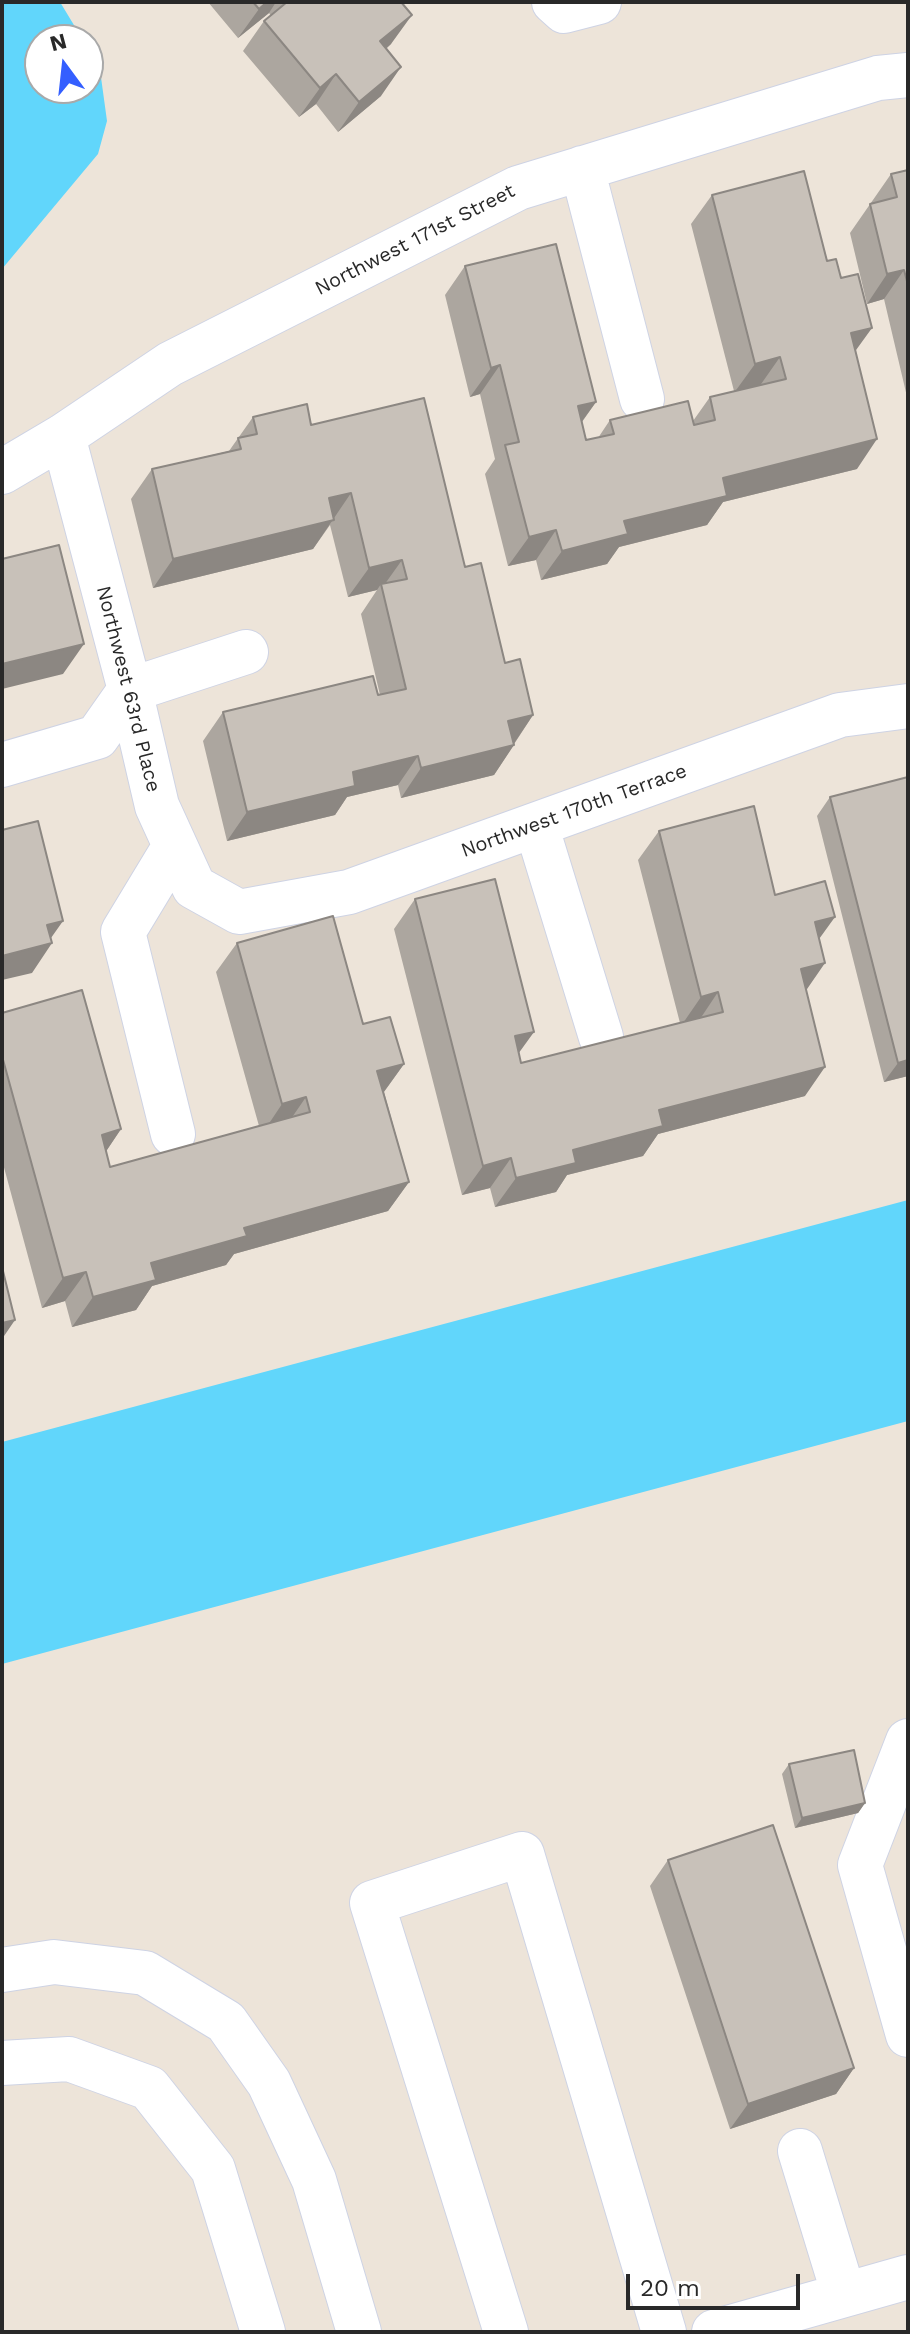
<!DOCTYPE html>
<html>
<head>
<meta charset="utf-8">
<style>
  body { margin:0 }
  #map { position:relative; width:910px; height:2334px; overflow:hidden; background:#ede4d9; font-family:"Work Sans",sans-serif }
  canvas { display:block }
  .frame { position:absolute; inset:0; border:4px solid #292929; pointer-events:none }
  .north { position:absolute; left:24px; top:24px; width:80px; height:80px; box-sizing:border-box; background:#fff; border:2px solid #a9a9a9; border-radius:50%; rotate:345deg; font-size:22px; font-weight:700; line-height:32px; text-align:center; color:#292929 }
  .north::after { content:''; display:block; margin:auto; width:28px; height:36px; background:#345fff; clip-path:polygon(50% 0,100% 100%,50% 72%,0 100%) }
  .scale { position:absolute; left:626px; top:2274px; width:174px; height:36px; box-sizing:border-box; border:4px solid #292929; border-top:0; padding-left:10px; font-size:24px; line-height:28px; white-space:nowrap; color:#292929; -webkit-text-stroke:6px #fff; paint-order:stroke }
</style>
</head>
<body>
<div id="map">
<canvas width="910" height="2334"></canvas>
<div class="frame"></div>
<div class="north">N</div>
<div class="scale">20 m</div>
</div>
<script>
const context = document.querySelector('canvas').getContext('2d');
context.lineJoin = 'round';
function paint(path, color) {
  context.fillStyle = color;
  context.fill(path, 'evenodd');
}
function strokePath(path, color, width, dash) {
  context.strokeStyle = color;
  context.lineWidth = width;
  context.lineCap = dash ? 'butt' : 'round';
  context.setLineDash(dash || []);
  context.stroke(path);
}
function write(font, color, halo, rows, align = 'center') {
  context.font = font + ' "Work Sans",sans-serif';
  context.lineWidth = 6;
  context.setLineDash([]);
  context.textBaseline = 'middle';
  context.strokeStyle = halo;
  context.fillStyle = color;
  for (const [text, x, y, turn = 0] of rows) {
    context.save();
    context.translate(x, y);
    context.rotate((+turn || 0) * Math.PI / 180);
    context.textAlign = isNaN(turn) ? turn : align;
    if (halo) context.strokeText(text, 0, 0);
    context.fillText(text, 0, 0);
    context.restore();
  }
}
paint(new Path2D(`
  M2,2H60L83,40H40V88H88V49L100,70L107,121L98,154L2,269Z
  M908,1200V1421L2,1664V1442Z`), '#61d6fb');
const minor = new Path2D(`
  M554,2L564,11L599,2
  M582,168L642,399
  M63,436L130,690L157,806L194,887L239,912L349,892L840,715L908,706
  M2,472L63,436L170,364L518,188L878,78L908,75
  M2,765L97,737L130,690L246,652
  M536,825L601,1037
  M173,1134L123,932L175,846
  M908,1741L860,1865L908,2035
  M2,1970L54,1962L145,1973L226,2022L269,2083L314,2180L359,2332
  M2,2063L69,2059L149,2088L213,2169L263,2332
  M800,2151L844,2295
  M506,2332L372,1903L522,1854L664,2332
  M714,2332L908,2277`);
strokePath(minor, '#ced3e4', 46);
strokePath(minor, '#fff', 44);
paint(new Path2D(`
  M208,2H401L391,44L386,49L381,96L338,132L316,104L299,117L243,51L264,21L271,16L269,13L238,38Z
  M908,170V401L884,299L867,304L850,233L891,174Z
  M712,195L827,261L855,351L857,469L723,502L707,525L619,547L607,564L541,580L536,560L508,566L485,474L495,459L480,394L470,397L445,295L465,266L596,402L582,422L586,440L598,438L610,420L693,421L710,397L734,391L691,224Z
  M253,417L311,425L465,567L505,663L533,715L494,775L401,798L398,785L347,797L335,815L227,841L203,741L223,712L380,695L361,614L377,590L348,597L330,525L313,549L153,588L131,499L152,469L229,451Z
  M908,777V1076L884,1082L817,816L830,797Z
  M659,831L775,895L819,939L806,990L805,1096L658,1134L643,1156L567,1175L556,1192L495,1207L490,1188L462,1195L394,929L415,899L519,1053L521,1063L680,1023L638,860Z
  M237,943L363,1024L404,1064L384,1092L409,1182L388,1211L234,1254L226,1265L152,1286L136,1310L72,1327L65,1301L42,1308L2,1160V1013L121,1129L106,1151L110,1167L259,1126L216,972Z
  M789,1764L865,1803L858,1813L795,1828L782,1774Z
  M668,1860L854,2068L836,2094L730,2129L650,1886Z`), '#aca69f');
paint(new Path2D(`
  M267,2H276L269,13L238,38L259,9Z
  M412,15L391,44L359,71L380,41Z
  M401,67L381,96L338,132L359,102Z
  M336,74L316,104L299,117L320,88Z
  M904,270L884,299L867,304L887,274Z
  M872,328L851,357V333Z
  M780,357L759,387L734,393L755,364Z
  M500,365L480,394L470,397L491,368Z
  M596,402L575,431L578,406Z
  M877,439L857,469L723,502L707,525L619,547L607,564L541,580L562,551L624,521L723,478Z
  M351,493L313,549L153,588L173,559L329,498Z
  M556,530L536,560L508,566L529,537Z
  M402,560L382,588L381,584L377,590L348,597L369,568Z
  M84,644L63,674L2,689V664Z
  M533,715L513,745L508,721Z
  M514,745L494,775L401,798L421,768Z
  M418,756L398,785L347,797L335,815L227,841L247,812L353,772Z
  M835,917L814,946L815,922Z
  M63,921L46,945L52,943L32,973L2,980V956L47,925Z
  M825,963L805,992L801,969Z
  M718,992L698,1022L681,1026L701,997Z
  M534,1032L513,1061L515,1036Z
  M908,1060V1076L884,1082L898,1063Z
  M404,1064L383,1093L377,1071Z
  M825,1067L805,1096L658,1134L643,1156L567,1175L556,1192L495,1207L516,1178L659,1110Z
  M306,1097L286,1126L262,1134L282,1104Z
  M121,1129L101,1159L102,1135Z
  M511,1158L490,1188L462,1195L483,1166Z
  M409,1182L388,1211L234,1254L226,1265L152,1286L136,1310L72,1327L93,1297L151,1263L244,1228Z
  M86,1272L65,1301L42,1308L63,1278Z
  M15,1320L2,1339V1323Z
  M865,1803L858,1813L795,1828L802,1818Z
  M854,2068L836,2094L730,2129L748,2104Z`), '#8c8782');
const building = new Path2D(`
  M253,2H267L259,9Z
  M287,2H401L412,15L380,41L401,67L359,102L336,74L320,88L264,21Z
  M908,170V285L904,270L887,274L870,204L897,197L891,174Z
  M804,171L827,261L836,259L841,278L858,274L872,328L851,333L877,439L723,478L727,496L624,521L628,534L562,551L556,530L529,537L505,445L519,442L500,365L491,368L465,266L556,244L596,402L578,406L586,440L614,434L610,420L688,401L694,425L715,420L710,397L786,379L780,357L755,364L712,195Z
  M424,398L465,567L481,563L505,663L520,659L533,715L508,721L514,745L421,768L418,756L353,772L355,786L247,812L223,712L373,676L378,695L406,689L381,584L407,579L402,560L369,568L351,493L329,498L334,520L173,559L152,469L241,449L238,438L257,434L253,417L307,404L311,425Z
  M59,545L84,644L2,664V559Z
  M908,777V1060L898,1063L830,797Z
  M754,806L775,895L825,881L835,917L815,922L825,963L801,969L825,1067L659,1110L663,1126L573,1150L576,1163L516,1178L511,1158L483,1166L415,899L495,879L534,1032L515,1036L521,1063L723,1012L718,992L701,997L659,831Z
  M38,821L63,921L47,925L52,943L2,956V830Z
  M333,916L363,1024L390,1017L404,1064L377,1071L409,1182L244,1228L247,1236L151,1263L156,1280L93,1297L86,1272L63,1278L2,1056V1013L82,990L121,1129L102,1135L110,1167L310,1112L306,1097L282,1104L237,943Z
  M2,1267L15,1320L2,1323Z
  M854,1750L865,1803L802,1818L789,1764Z
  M773,1825L854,2068L748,2104L668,1860Z`);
paint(building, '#c8c1b9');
strokePath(building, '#8c8782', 2);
write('20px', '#292929', '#fff', [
  ["Northwest 171st Street",415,240,-27],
  ["Northwest 63rd Place",128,689,76],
  ["Northwest 170th Terrace",574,811,-20]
]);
</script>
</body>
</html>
